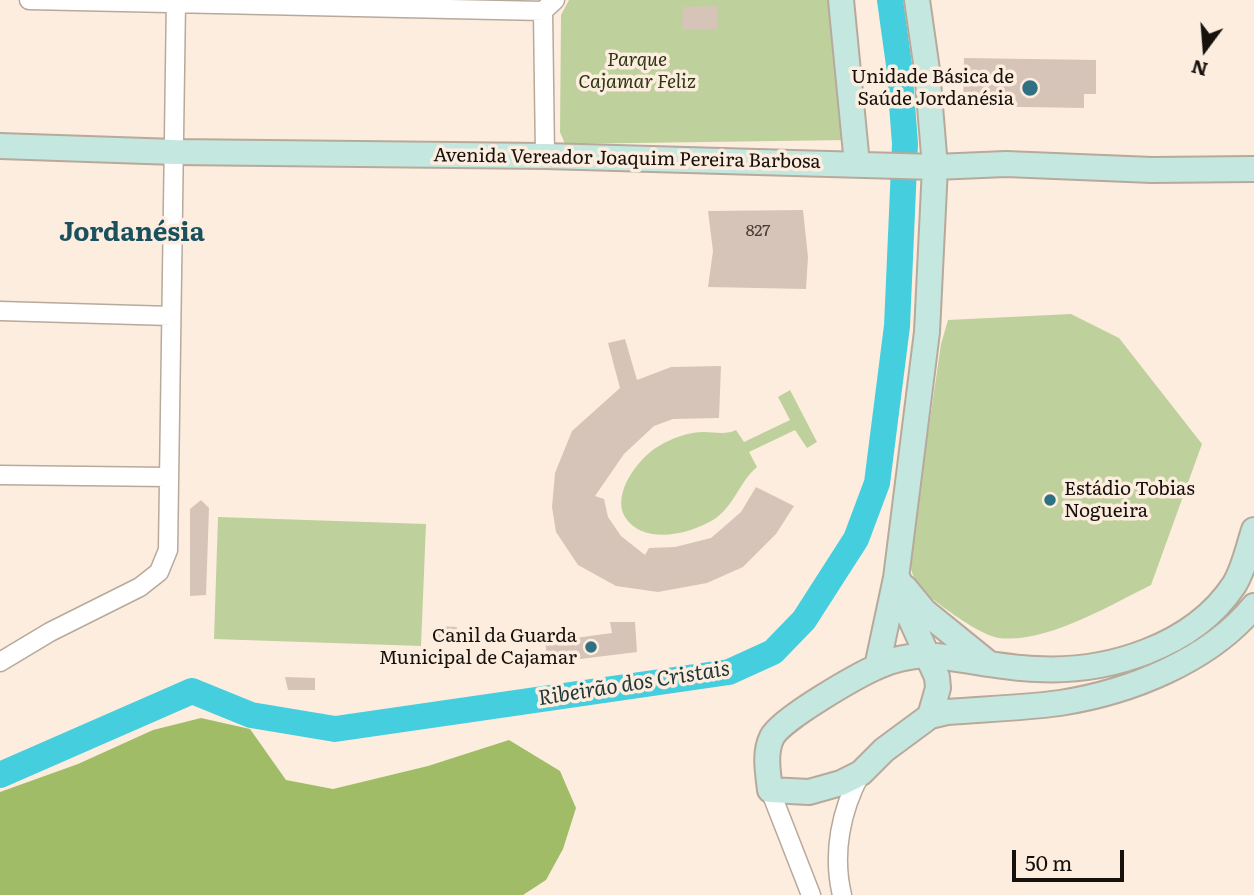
<!DOCTYPE html>
<html>
<head>
<meta charset="utf-8">
<style>
  body { margin:0 }
  #map { position:relative; width:1254px; height:895px; overflow:hidden; background:#fdeddf; font-family:Literata,serif }
  canvas { display:block }
  .north { position:absolute; left:1170px; top:14px; width:70px; height:70px; -webkit-text-stroke:5px #fdeddf; paint-order:stroke; rotate:196deg; font-size:19px; font-weight:700; line-height:28px; text-align:center; color:#16110c }
  .north::after { content:''; display:block; margin:auto; width:24px; height:32px; background:#16110c; clip-path:polygon(50% 0,100% 100%,50% 72%,0 100%) }
  .scale { position:absolute; left:1012px; top:850px; width:112px; height:32px; box-sizing:border-box; border:4px solid #16110c; border-top:0; padding-left:9px; font-size:21px; line-height:24px; white-space:nowrap; color:#16110c; -webkit-text-stroke:5px #fdeddf; paint-order:stroke }
</style>
</head>
<body>
<div id="map">
<canvas width="1254" height="895"></canvas>
<div class="north">N</div>
<div class="scale">50 m</div>
</div>
<script>
const context = document.querySelector('canvas').getContext('2d');
context.lineJoin = 'round';
function paint(path, color) {
  context.fillStyle = color;
  context.fill(path, 'evenodd');
}
function strokePath(path, color, width, dash) {
  context.strokeStyle = color;
  context.lineWidth = width;
  context.lineCap = dash ? 'butt' : 'round';
  context.setLineDash(dash || []);
  context.stroke(path);
}
function write(font, color, halo, rows, align = 'center') {
  context.font = font + ' Literata,serif';
  context.lineWidth = 7;
  context.setLineDash([]);
  context.textBaseline = 'middle';
  context.strokeStyle = halo;
  context.fillStyle = color;
  for (const [text, x, y, turn = 0] of rows) {
    context.save();
    context.translate(x, y);
    context.rotate((+turn || 0) * Math.PI / 180);
    context.textAlign = isNaN(turn) ? turn : align;
    if (halo) context.strokeText(text, 0, 0);
    context.fillText(text, 0, 0);
    context.restore();
  }
}
paint(new Path2D(`
  M569,0H832L848,140L565,144L560,132L561,15Z
  M1071,314L1119,338L1202,444L1151,585C1110,605 1046,644 999,638C982,635 957,617 943,607C922,591 910,583 910,556L941,344L948,320Z
  M790,390L817,442L807,448L795,430L749,452L757,467C739,482 734,507 713,520C690,534 643,546 625,517C611,494 639,457 659,446C672,438 689,432 704,432C715,432 726,435 736,430L744,442L790,420L778,397Z
  M218,517L426,524L421,646L214,639Z`), '#bed19d');
paint(new Path2D(`
  M201,718L250,729L286,780L333,789L428,766L509,740L560,771L576,808L563,849L546,880L523,895H0V792L78,764L153,730Z`), '#a0bc66');
strokePath(new Path2D(`
  M0,775L192,691L251,715L335,729L729,672L773,652L804,620L856,539L877,483L897,326L905,144L899,65L890,0`), '#45cedd', 26);
paint(new Path2D(`
  M717,6V29L682,30L683,7Z
  M964,58L1096,60V94H1084V108L963,106Z
  M803,210L808,257L806,289L708,287L713,251L708,211Z
  M625,339L637,380L671,367L721,366L719,418L673,419L654,426L624,454L595,496L604,499L608,517L621,536L645,555L649,548L675,547L711,538L741,512L756,487L794,506L776,534L743,567L707,583L658,592L616,586L578,565L556,532L552,507L555,473L572,431L620,388L608,343Z
  M201,500L209,508L206,595L190,596V509Z
  M610,622H635L637,652L548,663L545,642L612,633Z
  M436,626L457,627V644H436Z
  M285,677L315,678V690H288Z`), '#d6c4b9');
const street = new Path2D(`
  M29,0L543,11L555,0
  M543,11L545,156
  M0,311L171,316
  M0,475L168,477
  M0,662L50,632L140,587L159,572L168,550L176,0
  M770,790L811,895
  M842,895C832,853 841,810 861,773`);
const secondary = new Path2D(`
  M841,0L857,164
  M0,146L175,152L545,156L935,167L1006,164L1152,170L1254,169
  M896,578L899,581L909,615L937,677L938,688L930,716L884,750L861,773L841,783L809,792L770,790C768,772 764,753 772,737C781,719 858,675 879,666C894,659 909,656 926,655C963,658 999,668 1036,669C1107,673 1193,647 1234,585C1244,569 1248,548 1254,530
  M905,588L924,611L987,662
  M877,667L896,578L927,332L935,167L927,70L917,0
  M930,716L947,712C985,709 1023,708 1060,703C1130,692 1209,661 1254,606`);
strokePath(street, '#b7a99b', 21);
strokePath(secondary, '#b7a99b', 28);
strokePath(street, '#fff', 18);
strokePath(secondary, '#c4e8df', 24);
for (const [x, y, r, color] of [
  [1030,88,9,"#2f7183"],
  [1050,500,7,"#2f7183"],
  [591,647,7,"#2f7183"]
]) {
  const dot = new Path2D();
  dot.arc(x, y, r, 0, 2 * Math.PI);
  context.fillStyle = color;
  context.fill(dot);
  strokePath(dot, '#fdeddf', 2.5);
}
write('16px', '#463e37', null, [
  ["827",758,231]
]);
write('italic 19px', '#2b3612', '#fdeddf', [
  ["Parque",637,60],
  ["Cajamar Feliz",637,82]
]);
write('19px', '#16110c', '#fdeddf', [
  ["Unidade Básica de",1014,77],
  ["Saúde Jordanésia",1014,99],
  ["Estádio Tobias",1064,489,"left"],
  ["Nogueira",1064,511,"left"],
  ["Canil da Guarda",577,636],
  ["Municipal de Cajamar",577,658]
], 'right');
write('19px', '#16110c', '#fdeddf', [
  ["Avenida Vereador Joaquim Pereira Barbosa",627,159,1]
]);
write('italic 21px', '#1f3639', '#fdeddf', [
  ["Ribeirão dos Cristais",634,684,-9]
]);
write('bold 26px', '#1b515f', '#fdeddf', [
  ["Jordanésia",132,233]
]);
</script>
</body>
</html>
